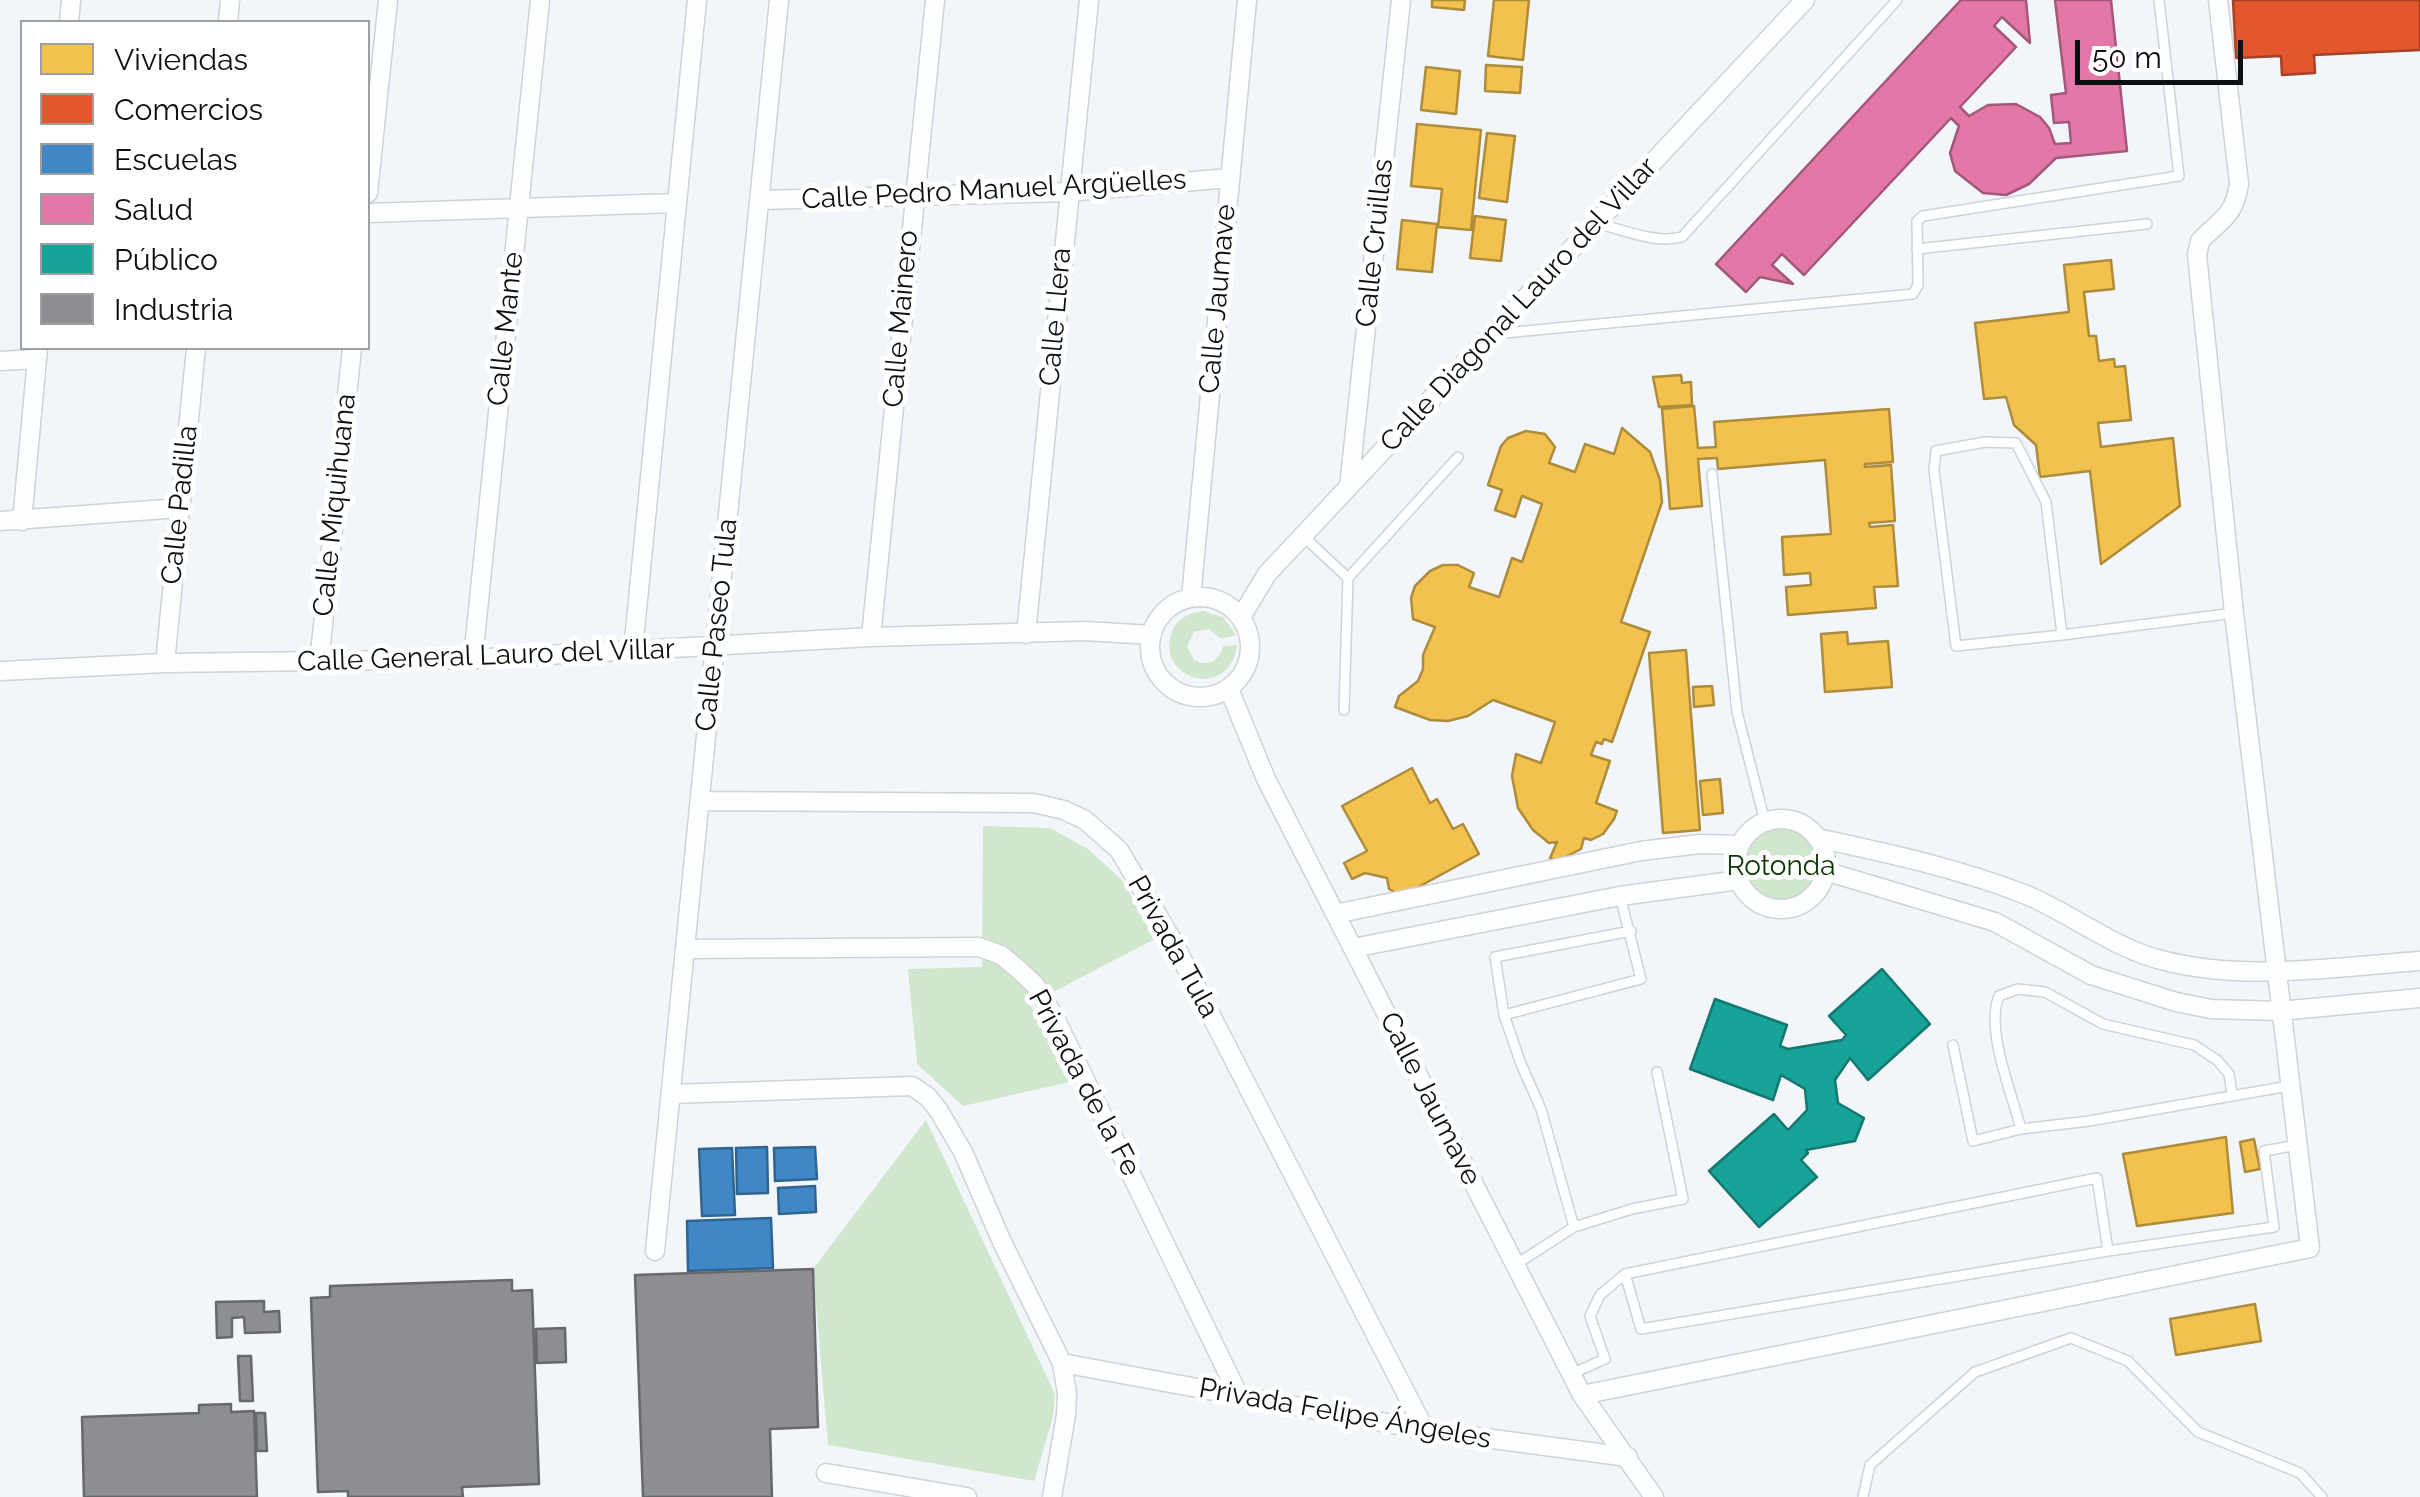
<!DOCTYPE html>
<html>
<head>
<meta charset="utf-8">
<style>
  body { margin:0 }
  #map { position:relative; width:2420px; height:1497px; overflow:hidden; background:#f2f6fa; font-family:Raleway,sans-serif }
  canvas { display:block }
  .legend { position:absolute; left:20px; top:20px; width:350px; height:330px; box-sizing:border-box; background:#fff; border:2px solid #9e9fa1; margin:0; padding:12px 18px; list-style:none; font-size:30px; color:#0d1013 }
  .legend li { display:flex; align-items:center; gap:20px; height:50px }
  .legend b { width:50px; border:2px solid #9e9fa1 }
  .scale { position:absolute; left:2075px; top:40px; width:168px; height:45px; box-sizing:border-box; border:5px solid #0d1013; border-top:0; padding-left:12px; font-size:30px; line-height:35px; white-space:nowrap; color:#0d1013; -webkit-text-stroke:8px #fff; paint-order:stroke }
</style>
</head>
<body>
<div id="map">
<canvas width="2420" height="1497"></canvas>
<ul class="legend">
<li><b style="height:28px;background:#f2c14e"></b>Viviendas</li>
<li><b style="height:28px;background:#e4572e"></b>Comercios</li>
<li><b style="height:28px;background:#3f88c5"></b>Escuelas</li>
<li><b style="height:28px;background:#e377a8"></b>Salud</li>
<li><b style="height:28px;background:#17a398"></b>Público</li>
<li><b style="height:28px;background:#8d8d92"></b>Industria</li>
</ul>
<div class="scale">50 m</div>
</div>
<script>
const context = document.querySelector('canvas').getContext('2d');
context.lineJoin = 'round';
function paint(path, color) {
  context.fillStyle = color;
  context.fill(path, 'evenodd');
}
function strokePath(path, color, width, dash) {
  context.strokeStyle = color;
  context.lineWidth = width;
  context.lineCap = dash ? 'butt' : 'round';
  context.setLineDash(dash || []);
  context.stroke(path);
}
function write(font, color, halo, rows, align = 'center') {
  context.font = font + ' Raleway,sans-serif';
  context.lineWidth = 10;
  context.setLineDash([]);
  context.textBaseline = 'middle';
  context.strokeStyle = halo;
  context.fillStyle = color;
  for (const [text, x, y, turn = 0] of rows) {
    context.save();
    context.translate(x, y);
    context.rotate((+turn || 0) * Math.PI / 180);
    context.textAlign = isNaN(turn) ? turn : align;
    if (halo) context.strokeText(text, 0, 0);
    context.fillText(text, 0, 0);
    context.restore();
  }
}
paint(new Path2D(`
  M1203,611L1223,617L1236,635L1221,639L1209,629L1194,632L1187,646L1194,660C1208,667 1219,662 1223,646L1237,645C1230,702 1154,679 1172,632C1177,618 1190,613 1203,611Z
  M983,826L1050,828L1088,849L1122,880L1155,939L1030,1004L1070,1082L963,1106L917,1064L908,969L982,967Z
  M1743 867a38 38 0 1 1 76 0a38 38 0 1 1-76 0Z
  M926,1120L1055,1394L1053,1417L1034,1481L828,1445L813,1269Z`), '#cfe7cd');
const homes = new Path2D(`
  M1432,0H1465L1464,10L1432,7Z
  M1494,0H1529L1523,60L1488,56Z
  M1486,65L1522,67L1520,93L1485,91Z
  M1426,67L1460,71L1456,114L1421,110Z
  M1417,124L1481,130L1471,230L1438,227L1442,189L1411,186Z
  M1487,133L1515,136L1507,202L1479,198Z
  M1475,216L1506,220L1501,261L1470,258Z
  M1402,220L1437,224L1432,272L1397,269Z
  M2111,260L2114,289L2084,292L2089,336H2096L2099,361L2114,359L2115,367L2125,366L2131,420L2098,423L2101,447L2173,438L2180,506L2101,564L2090,471L2040,477L2036,445L2014,425L2006,397L1984,399L1975,323L2069,312L2064,265Z
  M1681,375L1682,383L1691,382L1692,405L1659,407L1653,377Z
  M1694,406L1698,448L1716,447L1714,422L1889,409L1893,462L1865,464V467L1891,465L1895,521L1869,523L1870,527L1893,525L1898,586L1874,587L1876,608L1788,615L1786,587L1811,585L1810,573L1784,575L1782,537L1831,534L1825,460L1718,469L1717,458L1698,459L1702,506L1670,509L1662,409Z
  M1622,428L1650,452L1660,480L1662,502L1621,622L1650,632L1612,742L1604,739L1602,744L1596,742L1591,755L1610,761L1596,803L1617,811L1614,819L1603,834L1591,840L1584,838L1581,849L1558,861L1550,858L1557,842L1549,843L1533,830L1518,808L1512,776L1516,754L1541,763L1555,722L1493,700L1468,716L1448,721L1430,720L1395,707L1399,696L1418,681L1423,669V655L1435,627L1413,619L1411,598L1415,586L1430,571L1443,565H1458L1474,573L1469,587L1499,597L1512,558L1522,562L1542,504L1522,496L1515,517L1495,510L1502,490L1488,485L1501,446L1508,438L1526,431L1545,434L1555,447L1549,463L1575,472L1585,444L1614,454Z
  M1847,632L1848,644L1888,641L1892,687L1825,692L1821,634Z
  M1686,650L1700,830L1663,833L1649,653Z
  M1712,686L1714,705L1694,707L1693,687Z
  M1412,768L1430,803L1437,799L1453,829L1463,824L1479,854L1402,896L1389,889L1387,878L1365,873L1352,879L1344,863L1367,851L1342,806Z
  M1720,779L1723,813L1703,815L1700,781Z
  M2226,1137L2233,1213L2137,1226L2123,1154Z
  M2254,1139L2260,1169L2245,1172L2240,1142Z
  M2255,1304L2261,1341L2176,1355L2170,1319Z`);
paint(homes, '#f2c14e');
strokePath(homes, '#ad8c3c', 2.5);
const shops = new Path2D(`
  M2233,0H2420V50L2314,55L2315,73L2282,75L2281,56L2236,58Z`);
paint(shops, '#e4572e');
strokePath(shops, '#a44226', 2.5);
const schools = new Path2D(`
  M767,1147L768,1193L737,1194L736,1148Z
  M815,1147L817,1179L775,1181L774,1148Z
  M732,1148L735,1215L702,1216L699,1149Z
  M815,1186L816,1212L779,1214L778,1188Z
  M771,1218L773,1268L688,1271L687,1221Z`);
paint(schools, '#3f88c5');
strokePath(schools, '#306490', 2.5);
const health = new Path2D(`
  M1961,0H2026L2030,43L2002,17L1994,26L2016,47L1960,107L1969,116L1988,105L2016,104L2040,117L2049,128L2055,144L2071,143L2069,122L2054,123L2051,95L2066,93L2055,0H2111L2127,151L2056,158L2029,184L2006,195L1983,193L1955,171L1950,153L1959,126L1951,118L1804,275L1782,254L1772,265L1793,284L1760,277L1746,292L1716,264Z`);
paint(health, '#e377a8');
strokePath(health, '#a3587b', 2.5);
const public = new Path2D(`
  M1882,969L1930,1024L1868,1080L1850,1058L1835,1080L1838,1103L1864,1118L1855,1141L1806,1150L1808,1153L1801,1160L1817,1177L1759,1227L1709,1171L1774,1114L1788,1130L1807,1110L1805,1089L1781,1075L1773,1100L1690,1069L1715,999L1787,1025L1780,1046L1788,1049L1842,1040L1846,1035L1829,1016Z`);
paint(public, '#17a398');
strokePath(public, '#147770', 2.5);
const industry = new Path2D(`
  M813,1269L818,1427L770,1429L772,1497H643L635,1275Z
  M512,1280V1291L532,1290L539,1484L462,1487L463,1497H348V1491L318,1492L311,1298L330,1297V1286Z
  M264,1301V1312L279,1311L280,1332L245,1333L244,1317L232,1318V1337L217,1338L216,1302Z
  M565,1328L566,1362L537,1363L536,1329Z
  M238,1356H251L253,1401H240Z
  M231,1404V1412L254,1411L257,1497H84L82,1417L199,1413V1405Z
  M256,1413H265L267,1451H257Z`);
paint(industry, '#8d8d92');
strokePath(industry, '#67686c', 2.5);
const service = new Path2D(`
  M1598,224C1626,230 1654,244 1682,237L1897,0
  M1917,249L2147,224
  M1494,334L1913,294L1918,285L1917,221L1923,216L2179,176L2159,0
  M1985,442L2016,443L2046,502L2062,635L1956,646L1934,470L1936,451Z
  M1712,474L1737,712L1765,822
  M1303,536L1348,578
  M2062,635L2234,613
  M1344,710L1348,578L1458,457
  M1504,1015L1641,979L1620,896
  M1953,1045L1973,1141L2021,1129L2089,1121L2289,1086
  M2021,1129C2012,1094 1985,1029 1999,996L2018,989L2045,992L2103,1024L2194,1045L2217,1060L2229,1074L2232,1095
  M1574,1227L1541,1109L1521,1064L1504,1015L1495,957L1631,931
  M1515,1265L1574,1227L1632,1209L1683,1199L1657,1072
  M1625,1274L1641,1329L2108,1251L2274,1227L2264,1151L2297,1145
  M1571,1374L1605,1359L1590,1316L1600,1295L1625,1274L2097,1178L2108,1251
  M1863,1497L1870,1465L1975,1372L2071,1338L2128,1361L2198,1432L2300,1473L2322,1497`);
const minor = new Path2D(`
  M69,22L71,0
  M228,22L230,0
  M368,193L388,0
  M759,200L1068,192L1229,178
  M368,213L676,203
  M0,361L37,359
  M1349,487L1401,0
  M0,521L180,508
  M22,521L38,348
  M1150 647a50 50 0 1 1 100 0a50 50 0 1 1-100 0Z
  M1191,598L1247,0
  M1241,617L1267,574L1805,0
  M1026,634L1089,0
  M871,637L935,0
  M633,650L697,0
  M473,659L540,0
  M165,663L196,348
  M319,663L352,348
  M0,671L165,663L473,659L871,637L1085,631L1152,635
  M1229,689L1266,779L1582,1395L1654,1497
  M700,801L1034,803L1064,810L1085,820L1119,850L1171,938L1425,1430
  M1736 864a45 45 0 1 1 90 0a45 45 0 1 1-90 0Z
  M1817,838C1887,853 1957,868 2024,894C2071,913 2111,947 2161,960C2245,982 2335,967 2420,961
  M1825,871L1995,922L2091,975L2176,1002L2211,1009L2279,1011L2420,998
  M1335,914L1641,851L1700,844L1740,845
  M1353,948L1620,896L1739,880
  M685,949L979,947L1001,955L1018,969L1035,985L1054,1016L1240,1398
  M671,1094L912,1086L928,1097L939,1111L963,1152L1002,1242L1062,1363L1067,1393L1066,1415L1052,1497
  M655,1251L779,0
  M1062,1363L1425,1430L1628,1457
  M1582,1395L2310,1248L2234,613L2197,255L2200,241C2221,219 2234,217 2239,184L2218,0
  M826,1473L967,1497`);
strokePath(service, '#cfd2d6', 12);
strokePath(minor, '#cfd2d6', 21);
strokePath(service, '#fdfefe', 9);
strokePath(minor, '#fdfefe', 18);
write('28px', '#0d1013', '#fff', [
  ["Calle Pedro Manuel Argüelles",994,190,-3],
  ["Calle Cruillas",1375,243,-84],
  ["Calle Jaumave",1218,299,-85],
  ["Calle Diagonal Lauro del Villar",1519,305,-47],
  ["Calle Llera",1056,317,-85],
  ["Calle Mainero",901,319,-85],
  ["Calle Mante",506,329,-84],
  ["Calle Padilla",180,505,-84],
  ["Calle Miquihuana",335,505,-84],
  ["Calle Paseo Tula",717,625,-84],
  ["Calle General Lauro del Villar",486,656,-2],
  ["Privada Tula",1173,947,61],
  ["Privada de la Fe",1084,1083,62],
  ["Calle Jaumave",1430,1099,63],
  ["Privada Felipe Ángeles",1345,1414,10]
]);
write('28px', '#0c3600', '#fff', [
  ["Rotonda",1781,867]
]);
</script>
</body>
</html>
